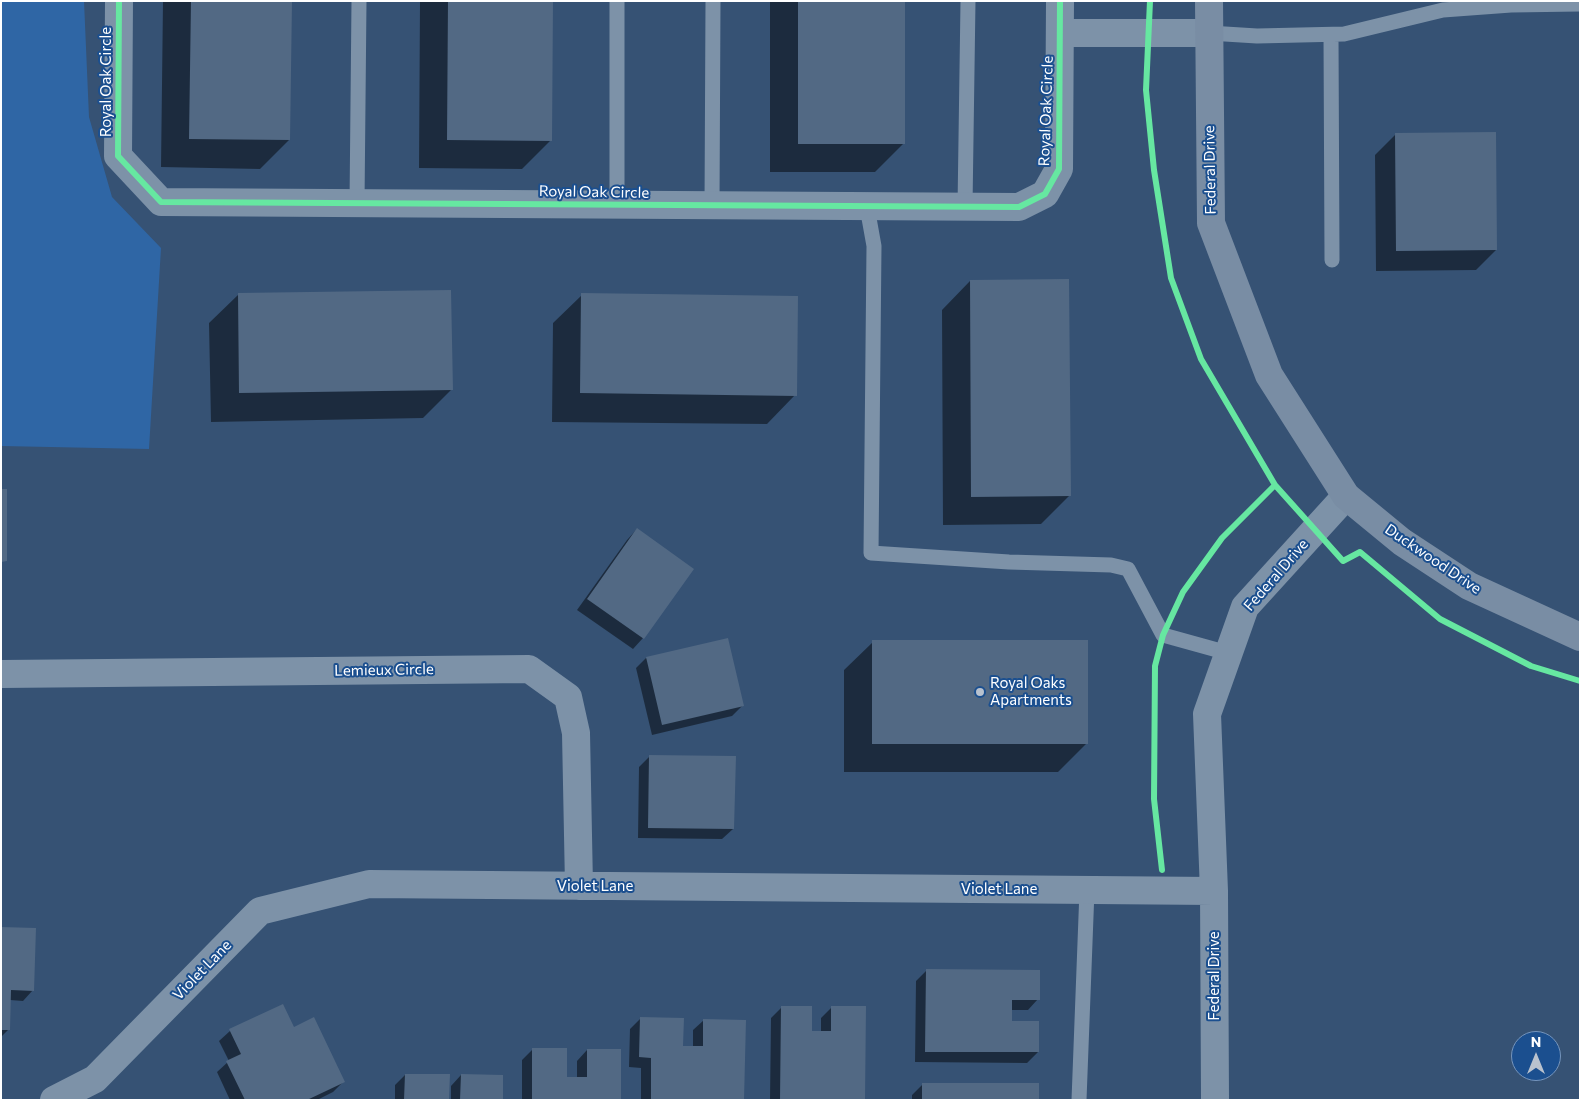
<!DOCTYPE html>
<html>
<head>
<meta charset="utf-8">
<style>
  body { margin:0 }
  #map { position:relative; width:1581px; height:1101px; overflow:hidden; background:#365274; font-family:Commissioner,sans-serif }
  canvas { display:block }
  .frame { position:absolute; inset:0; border:2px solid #fff; pointer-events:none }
  .north { position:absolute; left:1511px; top:1031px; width:50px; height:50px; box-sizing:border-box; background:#1b4f8f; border:1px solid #7695bc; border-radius:50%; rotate:0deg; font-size:14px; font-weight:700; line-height:20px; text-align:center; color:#fff }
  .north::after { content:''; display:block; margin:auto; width:18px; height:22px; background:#b9c2ce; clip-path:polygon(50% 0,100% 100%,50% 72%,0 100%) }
</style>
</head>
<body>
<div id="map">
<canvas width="1581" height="1101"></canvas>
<div class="frame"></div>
<div class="north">N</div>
</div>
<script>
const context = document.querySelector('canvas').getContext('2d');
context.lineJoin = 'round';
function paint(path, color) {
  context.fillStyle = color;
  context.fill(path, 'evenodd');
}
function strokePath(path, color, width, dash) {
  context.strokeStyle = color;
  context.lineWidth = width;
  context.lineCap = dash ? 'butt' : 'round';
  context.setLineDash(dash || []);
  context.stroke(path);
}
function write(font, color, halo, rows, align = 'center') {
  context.font = font + ' Commissioner,sans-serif';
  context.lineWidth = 4;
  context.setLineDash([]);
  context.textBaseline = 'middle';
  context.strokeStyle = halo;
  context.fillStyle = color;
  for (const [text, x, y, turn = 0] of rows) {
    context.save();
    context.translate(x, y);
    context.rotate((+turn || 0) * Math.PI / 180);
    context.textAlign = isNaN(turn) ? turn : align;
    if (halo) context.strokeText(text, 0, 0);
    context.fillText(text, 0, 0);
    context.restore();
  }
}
paint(new Path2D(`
  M1,1H84L89,117L112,197L161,248L149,449L1,446Z`), '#2f66a5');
paint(new Path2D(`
  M163,1H291L289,140L260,169L161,167Z
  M420,1H551V140L522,169L419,168Z
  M770,1H904L903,144L875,172H770Z
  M1396,134L1496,250L1476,270L1376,271L1375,155Z
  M970,281L1069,496L1041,524L943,525L942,310Z
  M238,295L451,390L423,418L211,422L209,323Z
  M582,295L795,395L767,424L552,422L553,323Z
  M637,529L643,638L633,649L577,610L627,540Z
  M873,642L1087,743L1058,772H844V670Z
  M646,658L743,705L732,716L652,735L636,668Z
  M650,756L733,829L722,839L638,838L639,767Z
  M1,928L33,990L23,1001L10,1000L9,1029L1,1037Z
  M926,971L1038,999L1028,1010H1011V1022L1038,1052L1027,1063L915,1062L916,981Z
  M282,1005L293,1028L343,1082L333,1092L317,1100H230L217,1072L229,1061L219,1041L230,1031Z
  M832,1007L864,1100H770L771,1018L781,1008L811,1033H821V1018Z
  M640,1019L682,1047H693V1030L704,1020L743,1100H641V1068L629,1067L630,1029Z
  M532,1050L565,1078H577V1061L587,1050L620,1100H522V1060Z
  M405,1075L448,1099H451V1086L461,1075L502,1100H395V1085Z
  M923,1084L1038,1100H912V1095Z`), '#0007');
paint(new Path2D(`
  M191,1H292L290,140L189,139Z
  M448,1H553L552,141L447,140Z
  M798,1H905V144H798Z
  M1496,132L1497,250L1396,251L1395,133Z
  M1069,279L1071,496L971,497L970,280Z
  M451,290L453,390L239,393L238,293Z
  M581,293L798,296L797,396L580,393Z
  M1,489H7V561L1,562Z
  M637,528L694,569L644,639L587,599Z
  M728,638L744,706L662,725L646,657Z
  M872,640H1088V744H872Z
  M649,755L736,756L734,829L648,828Z
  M1,927L36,928L34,991L11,990L10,1030H1Z
  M926,969L1040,970V1000H1012V1021H1039V1052H925Z
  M283,1004L294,1027L314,1017L345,1082L307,1100H245L226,1061L241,1054L229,1029Z
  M781,1006H812V1031H831V1006H866L865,1100H780Z
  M640,1017L684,1018L683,1046H703V1019L746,1020L744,1100H651V1058L639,1057Z
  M532,1048H567V1077H587V1049H621V1100H532Z
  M405,1074H450L449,1100H404Z
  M461,1074L503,1075V1100H460Z
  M922,1083H1039V1100H922Z`), '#526984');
strokePath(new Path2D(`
  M1209,33L1257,36L1344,34L1443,10L1511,5L1580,4
  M1331,35L1332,260
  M357,204L359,1
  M617,206V1
  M712,206L713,1
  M867,207L874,246L871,553L1009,562L1111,565L1128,569L1163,635L1228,653
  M965,207L968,1
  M1079,1100L1087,890`), '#7d92a8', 15);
strokePath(new Path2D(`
  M119,1L118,156L161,202L1019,207L1045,194L1059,169L1060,1
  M1061,33H1209
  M1,674L529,669L568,697L576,733L579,886
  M54,1100L95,1079L260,911L369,884L1214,891
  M1215,1100L1214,891L1207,714L1245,607L1346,496`), '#7d92a8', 28);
strokePath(new Path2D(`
  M1209,1L1211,223L1269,375L1346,496L1402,542L1469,586L1580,637`), '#798da4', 28);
strokePath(new Path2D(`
  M119,1L118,156L161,202L1019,207L1045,194L1059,169L1060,1
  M1150,1L1146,90L1154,170L1171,278L1201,359L1275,485L1343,561L1360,552L1440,619L1531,666L1580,681
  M1162,870L1154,799L1155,666L1163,635L1183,592L1222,538L1275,485`), '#66e7a1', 6);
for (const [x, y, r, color] of [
  [980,692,5,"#b9c2ce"]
]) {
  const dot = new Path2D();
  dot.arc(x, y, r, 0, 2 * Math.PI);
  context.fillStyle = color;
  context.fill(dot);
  strokePath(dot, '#1b4f8f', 2);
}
write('15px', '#fff', '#1b4f8f', [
  ["Royal Oak Circle",106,82,-90],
  ["Royal Oak Circle",1046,111,-88],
  ["Federal Drive",1210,170,-91],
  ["Royal Oak Circle",594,192,1],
  ["Duckwood Drive",1433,559,34],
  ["Federal Drive",1276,575,-49],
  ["Lemieux Circle",384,670,-1],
  ["Violet Lane",595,886],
  ["Violet Lane",999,889],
  ["Violet Lane",202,970,-46],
  ["Federal Drive",1214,976,-90]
]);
write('15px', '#fff', '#1b4f8f', [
  ["Royal Oaks",990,683],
  ["Apartments",990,700]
], 'left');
</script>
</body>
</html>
